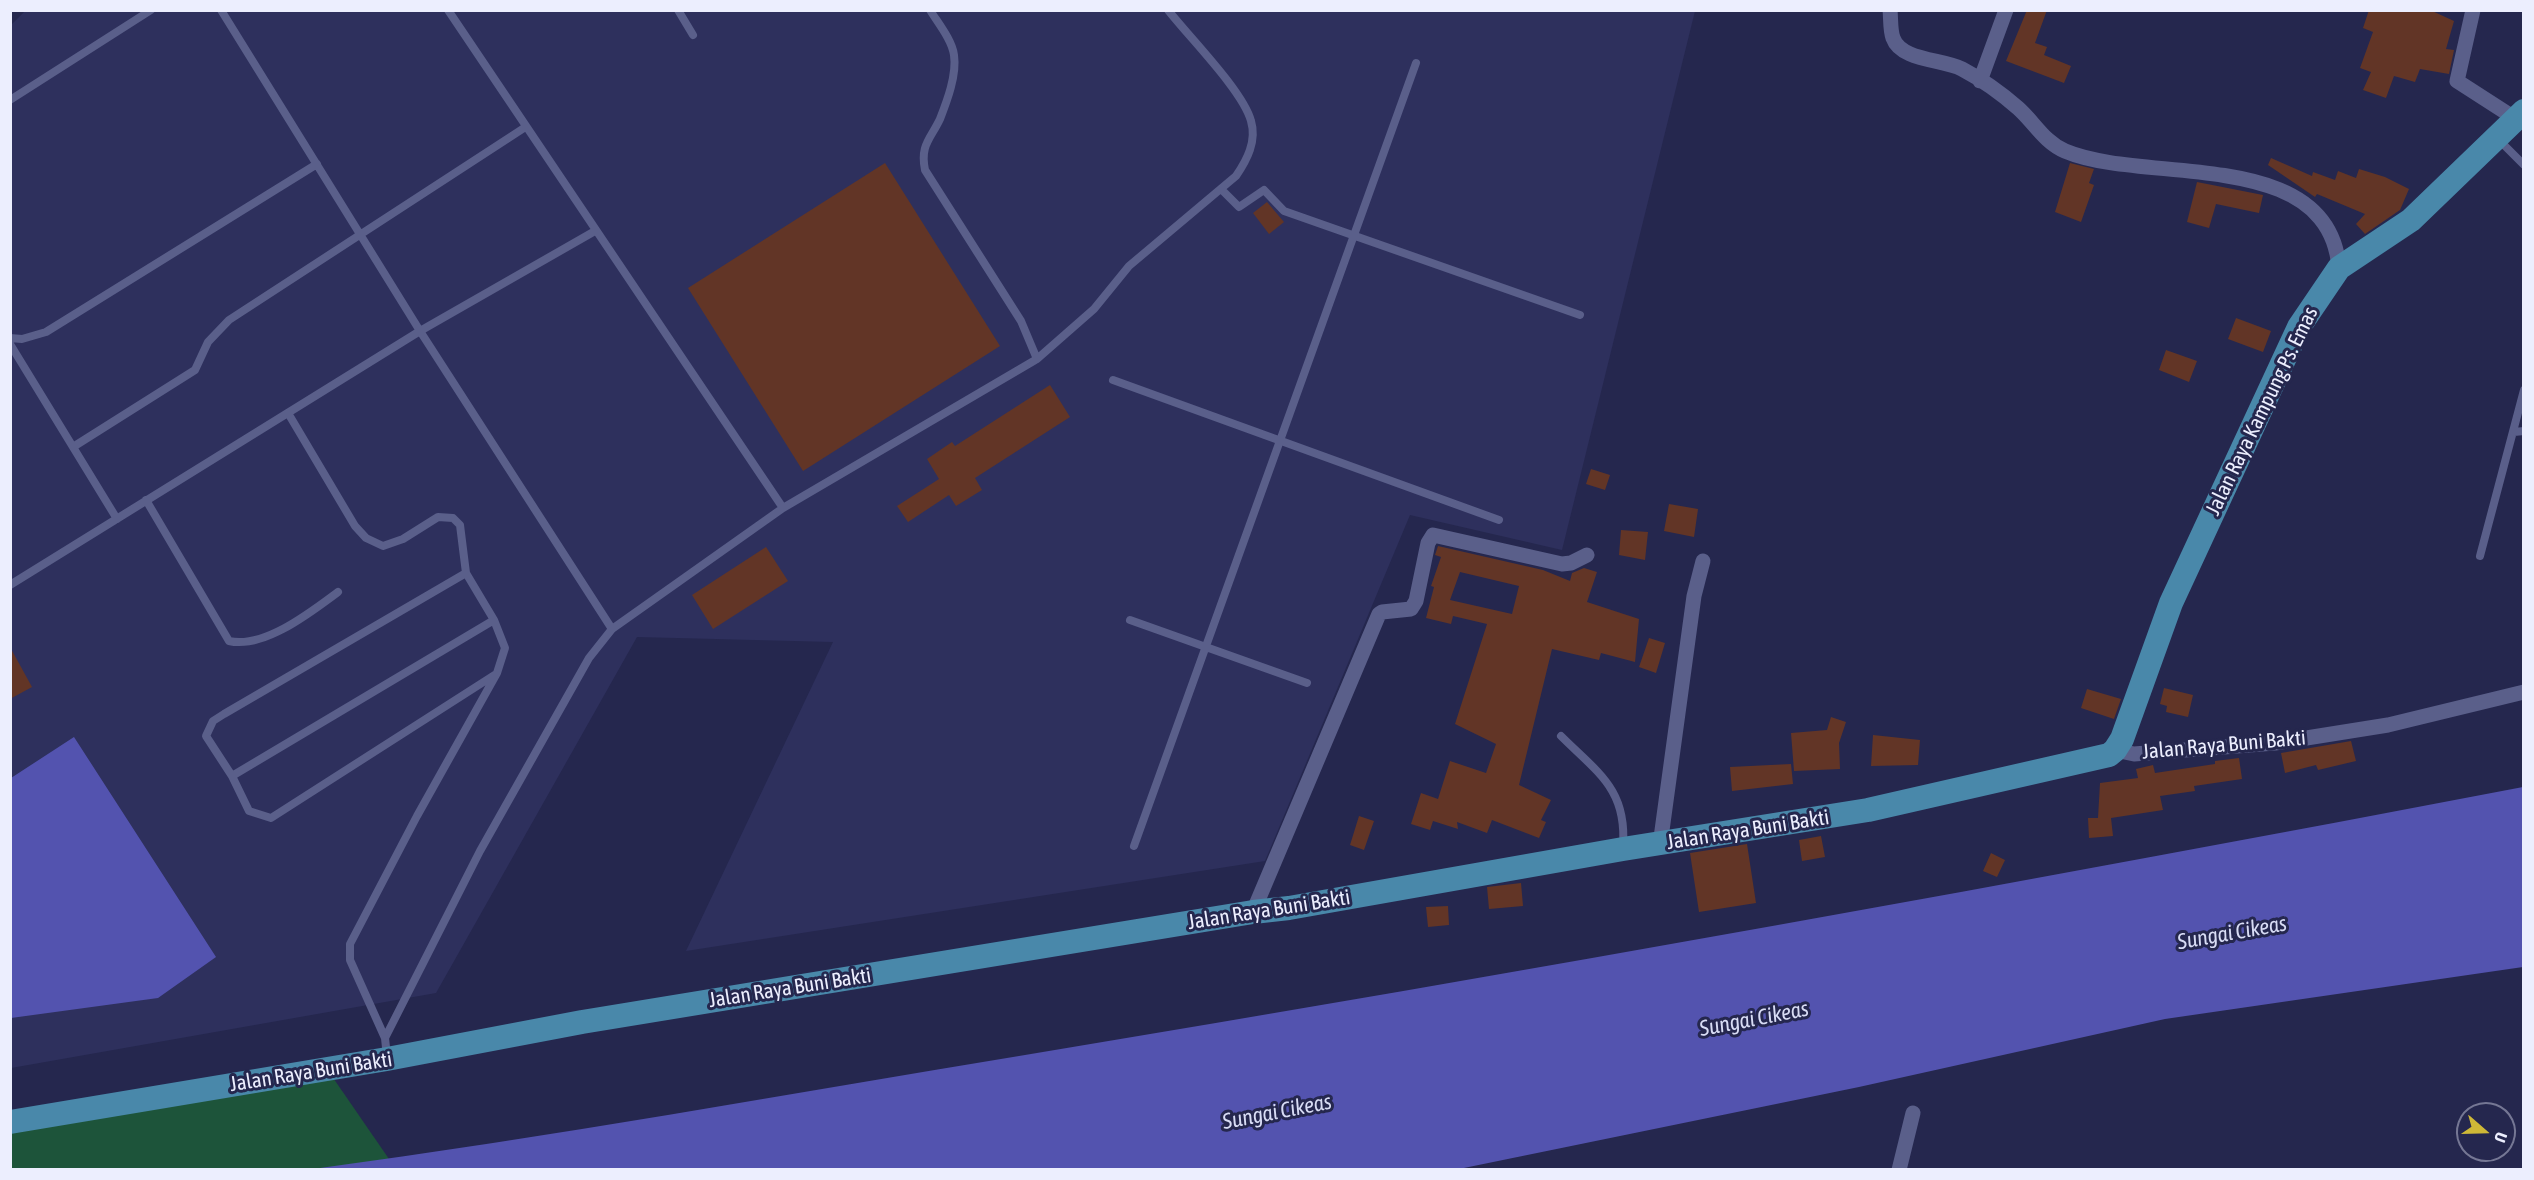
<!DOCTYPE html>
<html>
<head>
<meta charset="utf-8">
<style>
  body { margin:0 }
  #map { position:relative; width:2534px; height:1180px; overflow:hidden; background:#25274e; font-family:"Asap Condensed",sans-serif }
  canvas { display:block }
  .frame { position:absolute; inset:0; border:12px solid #eceefe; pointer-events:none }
  .north { position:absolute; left:2456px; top:1102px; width:60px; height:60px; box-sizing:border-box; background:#25274e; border:2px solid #757794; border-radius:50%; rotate:110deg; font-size:16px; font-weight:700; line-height:24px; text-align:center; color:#eceefe }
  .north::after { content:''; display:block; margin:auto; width:21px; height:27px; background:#ceb837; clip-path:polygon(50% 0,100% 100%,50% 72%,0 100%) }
</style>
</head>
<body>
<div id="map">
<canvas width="2534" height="1180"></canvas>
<div class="frame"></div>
<div class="north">U</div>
</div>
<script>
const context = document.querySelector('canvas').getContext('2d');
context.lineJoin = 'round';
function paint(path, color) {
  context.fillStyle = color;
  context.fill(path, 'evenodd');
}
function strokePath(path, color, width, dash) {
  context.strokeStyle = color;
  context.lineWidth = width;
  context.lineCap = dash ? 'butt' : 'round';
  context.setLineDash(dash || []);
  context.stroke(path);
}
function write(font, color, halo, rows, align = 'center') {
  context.font = font + ' "Asap Condensed",sans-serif';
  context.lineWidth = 6;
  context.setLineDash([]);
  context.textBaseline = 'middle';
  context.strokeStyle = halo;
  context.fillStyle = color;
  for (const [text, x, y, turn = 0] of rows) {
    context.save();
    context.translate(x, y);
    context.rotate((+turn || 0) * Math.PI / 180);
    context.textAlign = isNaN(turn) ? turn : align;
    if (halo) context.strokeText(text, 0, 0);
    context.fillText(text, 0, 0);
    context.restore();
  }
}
paint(new Path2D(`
  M25,11H1695L1562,550L1410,515L1265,861L686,951L833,642L637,637L436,993L11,1068L10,26Z`), '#2e305d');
paint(new Path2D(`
  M327,1069L389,1159L313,1170H11V1122Z`), '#1d543a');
paint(new Path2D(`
  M74,737L216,957L158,998L11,1018V778Z
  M2523,787V967L2165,1019L1859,1087L1459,1169H313C551,1137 788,1094 1025,1055C1526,972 2025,882 2523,787Z`), '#5353af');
paint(new Path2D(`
  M2027,10H2047L2035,43L2047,47L2044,55L2071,66L2064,83L2006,61Z
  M2369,10H2430L2454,21L2446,49L2454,50L2449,74L2420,69L2415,82L2394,76L2386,98L2363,90L2371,72L2360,68L2373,32L2363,28Z
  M2271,158L2312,176L2313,172L2335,180L2338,171L2356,178L2359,169L2385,177L2409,189L2400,210L2365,234L2356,224L2365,214L2317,194L2315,197L2268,165Z
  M885,163L1000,346L803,471L688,288Z
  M2070,163L2094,169L2089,183L2094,185L2081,222L2055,212Z
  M2197,182L2263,195L2259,213L2216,204L2209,228L2187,222Z
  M1267,202L1284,222L1269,234L1253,213Z
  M2236,318L2271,331L2263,352L2228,339Z
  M2166,350L2197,361L2189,382L2159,370Z
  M1050,385L1070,417L975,478L982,490L956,506L949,495L908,522L897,506L939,479L927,459L952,442L955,446Z
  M1591,469L1610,475L1605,490L1586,484Z
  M1669,504L1698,509L1694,537L1664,531Z
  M1621,530L1648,532L1645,560L1619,555Z
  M1438,546L1543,570L1570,581L1572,573L1584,568L1597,572L1587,602L1639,619L1635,662L1601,653L1599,660L1552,649L1519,785L1551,800L1541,820L1546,822L1539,838L1492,820L1487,833L1457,822L1458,829L1433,821L1430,830L1411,824L1421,793L1438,799L1450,761L1486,773L1496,744L1455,724L1487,624L1453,616L1451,624L1426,618L1434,587L1431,586L1441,557L1435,555ZM1460,572L1519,586L1512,614L1450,600Z
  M766,547L788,581L713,629L692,595Z
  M1649,638L1665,643L1656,673L1639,667Z
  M10,647L32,687L10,699Z
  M2164,688L2193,695L2188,717L2166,712L2167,706L2160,704Z
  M2087,689L2121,699L2114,719L2081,708Z
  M1831,717L1846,722L1839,743L1840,769L1794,771L1791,733L1827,730Z
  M1873,735L1920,740L1918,765L1871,766Z
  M2351,741L2356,761L2318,770L2316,765L2285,773L2281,753Z
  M2239,758L2242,779L2194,786L2195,791L2160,796L2163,810L2111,818L2113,836L2089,838L2088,818H2098L2100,783L2138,778L2136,769L2153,765L2155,773L2215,764V761Z
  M1791,764L1793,784L1732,791L1730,767Z
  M1359,816L1374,821L1364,850L1350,845Z
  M1821,836L1825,857L1802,861L1799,840Z
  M1747,844L1756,903L1699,912L1690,853Z
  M1991,853L2005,860L1997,877L1983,871Z
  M1521,883L1523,906L1489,909L1487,887Z
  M1448,906L1449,925L1428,927L1426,907Z`), '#623526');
strokePath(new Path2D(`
  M221,10L420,331L612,629
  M448,10L783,508
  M678,10L693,35
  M10,100L151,10
  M2498,139L2524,165
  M1221,189L1239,207L1264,190L1284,211L1580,315
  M10,338L22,339L46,332L317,164
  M10,344L117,519
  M1037,359L1094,309L1129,266L1236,176C1247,160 1257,141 1251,121C1243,91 1189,37 1168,10
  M1113,380L1499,520
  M288,413L355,526L366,538L383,546L403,539L438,517L453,518L460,525L466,573L494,620L505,648L497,673L417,816L350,944V960L385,1038
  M2514,432L2524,431
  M73,447L195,370L208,342L229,320L524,128
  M146,500L229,641C264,649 311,612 338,592
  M2480,556L2524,390
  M466,573L224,714L213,721L206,736L232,776L249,811L271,818L496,674
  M10,585L420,331L595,231
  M1130,620L1307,683
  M1561,736C1598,773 1627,789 1623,846
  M232,776L494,620
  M1134,846L1416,63
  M387,1057L385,1038L480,851L589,658L612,629L783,508L1037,359L1021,321L925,170C920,145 930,140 940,119C947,101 957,75 954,55C952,40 938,23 930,10`), '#5a5f8a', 8);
strokePath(new Path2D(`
  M1890,10C1891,19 1890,30 1893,38C1901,61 1943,59 1962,69C1981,79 2002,94 2018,108C2034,122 2044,142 2065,151C2145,185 2329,145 2339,268
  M2473,10L2457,81L2516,119
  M1980,81L2006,10
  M2115,750L2134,754L2275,743L2388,725L2524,692
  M1660,845L1694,596L1703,561
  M1253,912L1379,614L1382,612L1411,609L1416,601L1428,543L1433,535L1562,564L1571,563L1587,555
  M1899,1170L1913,1113`), '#5a5f8a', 15);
strokePath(new Path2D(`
  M10,1122L387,1059L582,1022L1253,912L1289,908L1623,849L1868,810L2109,755L2115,750L2122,739L2171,603L2299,327L2339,268L2411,220L2524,111`), '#4988aa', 24);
write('21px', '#eceefe', '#25274e', [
  ["Jalan Raya Kampung Ps. Emas",2262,411,-64],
  ["Jalan Raya Buni Bakti",2224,745,-5],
  ["Jalan Raya Buni Bakti",1748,830,-9],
  ["Jalan Raya Buni Bakti",1269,910,-9],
  ["Jalan Raya Buni Bakti",790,988,-9],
  ["Jalan Raya Buni Bakti",311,1072,-9]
]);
write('italic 22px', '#d8dcf5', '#25274e', [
  ["Sungai Cikeas",2232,933,-10],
  ["Sungai Cikeas",1754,1019,-11],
  ["Sungai Cikeas",1277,1112,-11]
]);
</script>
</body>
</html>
